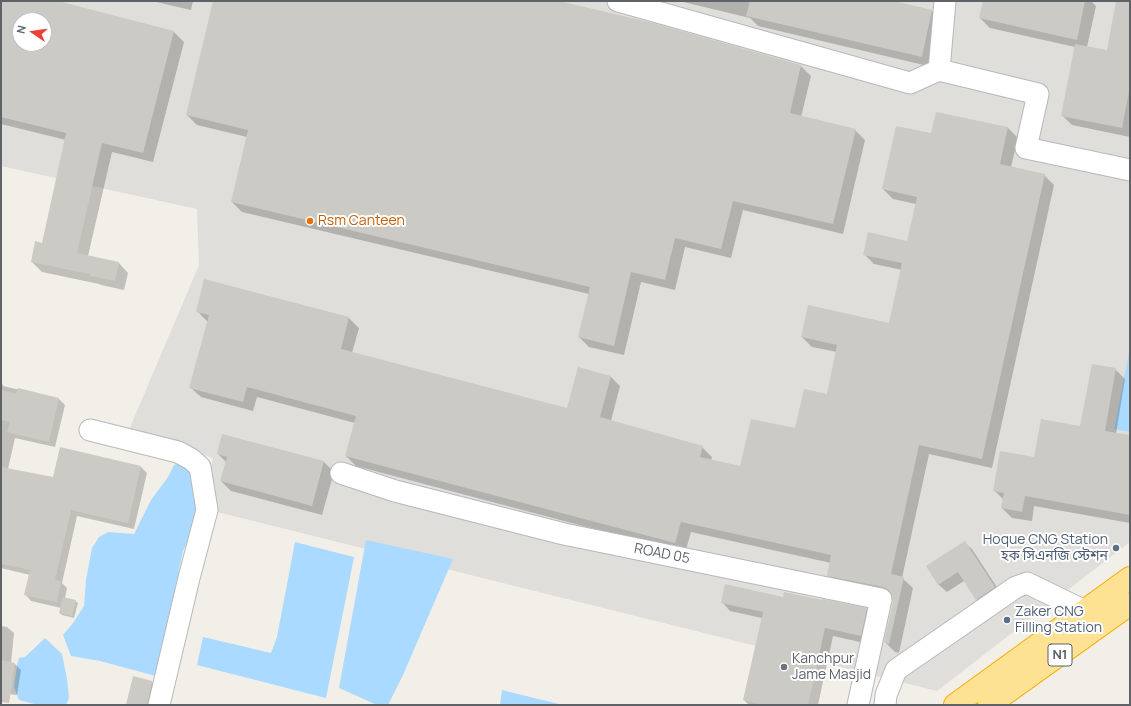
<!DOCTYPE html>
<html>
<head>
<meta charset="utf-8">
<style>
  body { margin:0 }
  #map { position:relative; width:1131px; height:706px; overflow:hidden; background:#f1efe8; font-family:Manrope,sans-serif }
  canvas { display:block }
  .frame { position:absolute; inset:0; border:2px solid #5f6368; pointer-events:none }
  .north { position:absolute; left:12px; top:12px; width:40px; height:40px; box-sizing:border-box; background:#fff; border:1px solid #bfc1c3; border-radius:50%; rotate:283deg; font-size:11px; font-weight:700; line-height:16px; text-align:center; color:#5f6368 }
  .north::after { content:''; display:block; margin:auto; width:14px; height:18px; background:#ea4335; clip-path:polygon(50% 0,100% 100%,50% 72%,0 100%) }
</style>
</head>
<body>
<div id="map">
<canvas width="1131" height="706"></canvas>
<div class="frame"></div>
<div class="north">N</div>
</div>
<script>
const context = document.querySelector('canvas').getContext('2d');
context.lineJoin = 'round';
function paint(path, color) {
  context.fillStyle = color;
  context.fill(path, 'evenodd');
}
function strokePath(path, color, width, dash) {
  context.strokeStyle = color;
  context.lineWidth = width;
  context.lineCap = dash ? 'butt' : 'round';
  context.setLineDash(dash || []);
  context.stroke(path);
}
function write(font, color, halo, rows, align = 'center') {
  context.font = font + ' Manrope,"Noto Sans Bengali",sans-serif';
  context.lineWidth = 4;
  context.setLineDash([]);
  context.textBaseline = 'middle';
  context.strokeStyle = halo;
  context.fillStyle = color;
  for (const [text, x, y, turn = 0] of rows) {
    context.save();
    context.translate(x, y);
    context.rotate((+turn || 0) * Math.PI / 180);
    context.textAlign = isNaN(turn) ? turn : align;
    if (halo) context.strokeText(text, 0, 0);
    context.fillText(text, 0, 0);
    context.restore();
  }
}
paint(new Path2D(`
  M1,1H1130V542L937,691L201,508L213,458L128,432L199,265L197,209L1,166ZM20,20H44V44H20Z`), '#e0deda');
paint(new Path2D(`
  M1130,348V432L1114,429Z
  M180,462L190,463L201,510L183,551L156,676L100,661L71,656L63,635L73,623L84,606L86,580L92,548L99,537L108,532L134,534L151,500L168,477L174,465Z
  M366,540L453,559L403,675L388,705H377L339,688Z
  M295,542L354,557L326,698L197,665L203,637L271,653L277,637Z
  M45,638L62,654L67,679L69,698L66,705H38L19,700L14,687L17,665L19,658L25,657Z
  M502,690L559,704L562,705H500Z`), '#aadaff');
paint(new Path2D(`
  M1,1H54L174,32L184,42L153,162L112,152L88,256L119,263L128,273L124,290L101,285L99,284L42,272L32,262L36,242L43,244L66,140L1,124ZM20,20H44V44H20Z
  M152,1H193L191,10Z
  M214,1H555L801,66L811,76L801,117L855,130L865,140L843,234L743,210L731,258L685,247L675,290L641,282L624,355L589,347L579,337L589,294L242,212L232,202L247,137L197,125L187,115Z
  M679,1H889L932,11L942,21L932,67L758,26L750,18Z
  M984,1H1091L1096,6L1087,47L1108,51L1117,1H1130V137L1072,125L1062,115L1075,47L990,28L980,18Z
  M937,113L1008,128L1018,138L1011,167L1044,175L1054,185L992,468L929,454L902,578L913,588L899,653L895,652L885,642L894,602V597L838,585L828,575L831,563L691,532L685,553L356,466L346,456L355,423L257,397L253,411L201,397L191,388L208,322L197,311L205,280L349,318L359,328L352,353L568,409L610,376L620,386L611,421L702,447L712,457L711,461L741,467L796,430L827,395L837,352L812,347L802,337L890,324L902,270L874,264L864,254L908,242L916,204L893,199L883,189L932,135Z
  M1115,369L1125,379L1116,434L1130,436V523L1034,506L1032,521L1012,518L1002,508L1004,500L994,490L1035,458L1081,428Z
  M1,382L3,385V386L59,399L65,405L55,447L15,438L8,469L54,478L141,467L147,473L134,529L77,516L62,583L67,588L65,598L75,601L78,603L74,618L62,615L60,613L61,608L31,601L25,594L30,575L1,568Z
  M223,435L324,462L334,472L322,515L231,491L221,481L226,462L218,454Z
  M964,542L972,549L1002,595L984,607L977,599L964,581L947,592L939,585L927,567Z
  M783,598L866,609L874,617L869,644L833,636L818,705H749L744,700L762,618L730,611L722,602Z
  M1,626L7,627L14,633L11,663L15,664L21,670L17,695L1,693Z
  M134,677L152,682L159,689L155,705H127Z`), '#0003');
paint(new Path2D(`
  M1,1H58L174,31L143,153L102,143L77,253L119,262L115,281L90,276V274L31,262L35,241L42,243L66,133L1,117ZM20,20H44V44H20Z
  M213,1H559L653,23L801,65L790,113L856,129L833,224L733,201L721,249L675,238L665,280L631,272L614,346L578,337L590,287L231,202L248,130L186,115Z
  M750,1H894L932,10L922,57L746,16Z
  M983,1H1085L1077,40L979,18Z
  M1116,1H1130V86L1122,128L1061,116L1075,44L1107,50Z
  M936,112L1008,127L1000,164L1045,174L982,459L919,445L891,574L904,577L889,644L884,642L893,602L892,596L889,590L883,587L827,576L831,555L681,522L675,543L345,456L356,416L247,387L243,402L189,388L209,315L196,312L204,279L349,317L341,349L567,408L578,367L611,376L600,417L703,446L700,457L740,466L751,419L795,428L804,389L827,394L837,345L801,337L808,305L889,323L902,263L863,255L868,232L907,241L917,197L882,189L896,126L931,133Z
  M1092,364L1116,368L1105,431L1130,435V515L1025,496L1022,512L1001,508L1004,493L993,491L1000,451L1034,457L1041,419L1080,426Z
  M18,388L59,398L49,442L7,432L10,422L1,420V390L16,394Z
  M222,434L324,461L312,506L220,481L227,457L217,454Z
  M60,447L141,466L128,523L71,510L55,580L61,581L57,602L24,595L30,570L1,564V467L53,477Z
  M965,541L995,587L976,600L958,572L938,585L926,566Z
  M725,584L783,597L784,592L822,600V599L867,608L861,636L825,628L808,705H764L743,700L763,612L721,603Z
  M63,597L76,600L72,616L59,613Z
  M1,660L15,663L9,703L1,702Z
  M133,676L152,681L147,705H126Z`), '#cccac5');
const minor = new Path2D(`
  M618,1L910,83L939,70L1038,94L1026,148L1130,170
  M939,70L945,1
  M90,430L178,452L191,459L200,467L207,510L189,578L159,705
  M341,473L395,491L564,534L881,599L858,705
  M885,705L886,695L896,670L1016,587L1027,583L1085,611`);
const highway = new Path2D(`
  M955,705L1130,578
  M989,705L1130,604`);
strokePath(minor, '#b5b8bc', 23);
strokePath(highway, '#f9ab00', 24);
strokePath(minor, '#fff', 21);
strokePath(highway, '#fde293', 22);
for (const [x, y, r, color] of [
  [310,221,4,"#e8710a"],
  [1116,548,4,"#5c6f8a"],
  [1007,620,4,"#5c6f8a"],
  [784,667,4,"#6b7280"]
]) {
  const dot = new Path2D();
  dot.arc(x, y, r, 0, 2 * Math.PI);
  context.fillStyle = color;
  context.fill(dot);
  strokePath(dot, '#fff', 1.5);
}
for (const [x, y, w] of [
  [1060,655,24]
]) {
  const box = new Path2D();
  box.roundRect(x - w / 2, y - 11, w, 22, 3);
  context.fillStyle = '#fff';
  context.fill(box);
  strokePath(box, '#5f6368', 1);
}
write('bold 13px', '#5f6368', null, [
  ["N1",1060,655]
]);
write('14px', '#c56008', '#fff', [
  ["Rsm Canteen",318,221]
], 'left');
write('14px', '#4e5e75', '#fff', [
  ["Hoque CNG Station",1108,540],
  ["হক সিএনজি স্টেশন",1108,556],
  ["Zaker CNG",1015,612,"left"],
  ["Filling Station",1015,628,"left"]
], 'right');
write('14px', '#5f6368', '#fff', [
  ["ROAD 05",662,554,11]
]);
write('14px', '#5b616d', '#fff', [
  ["Kanchpur",792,659],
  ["Jame Masjid",792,675]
], 'left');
</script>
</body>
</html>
